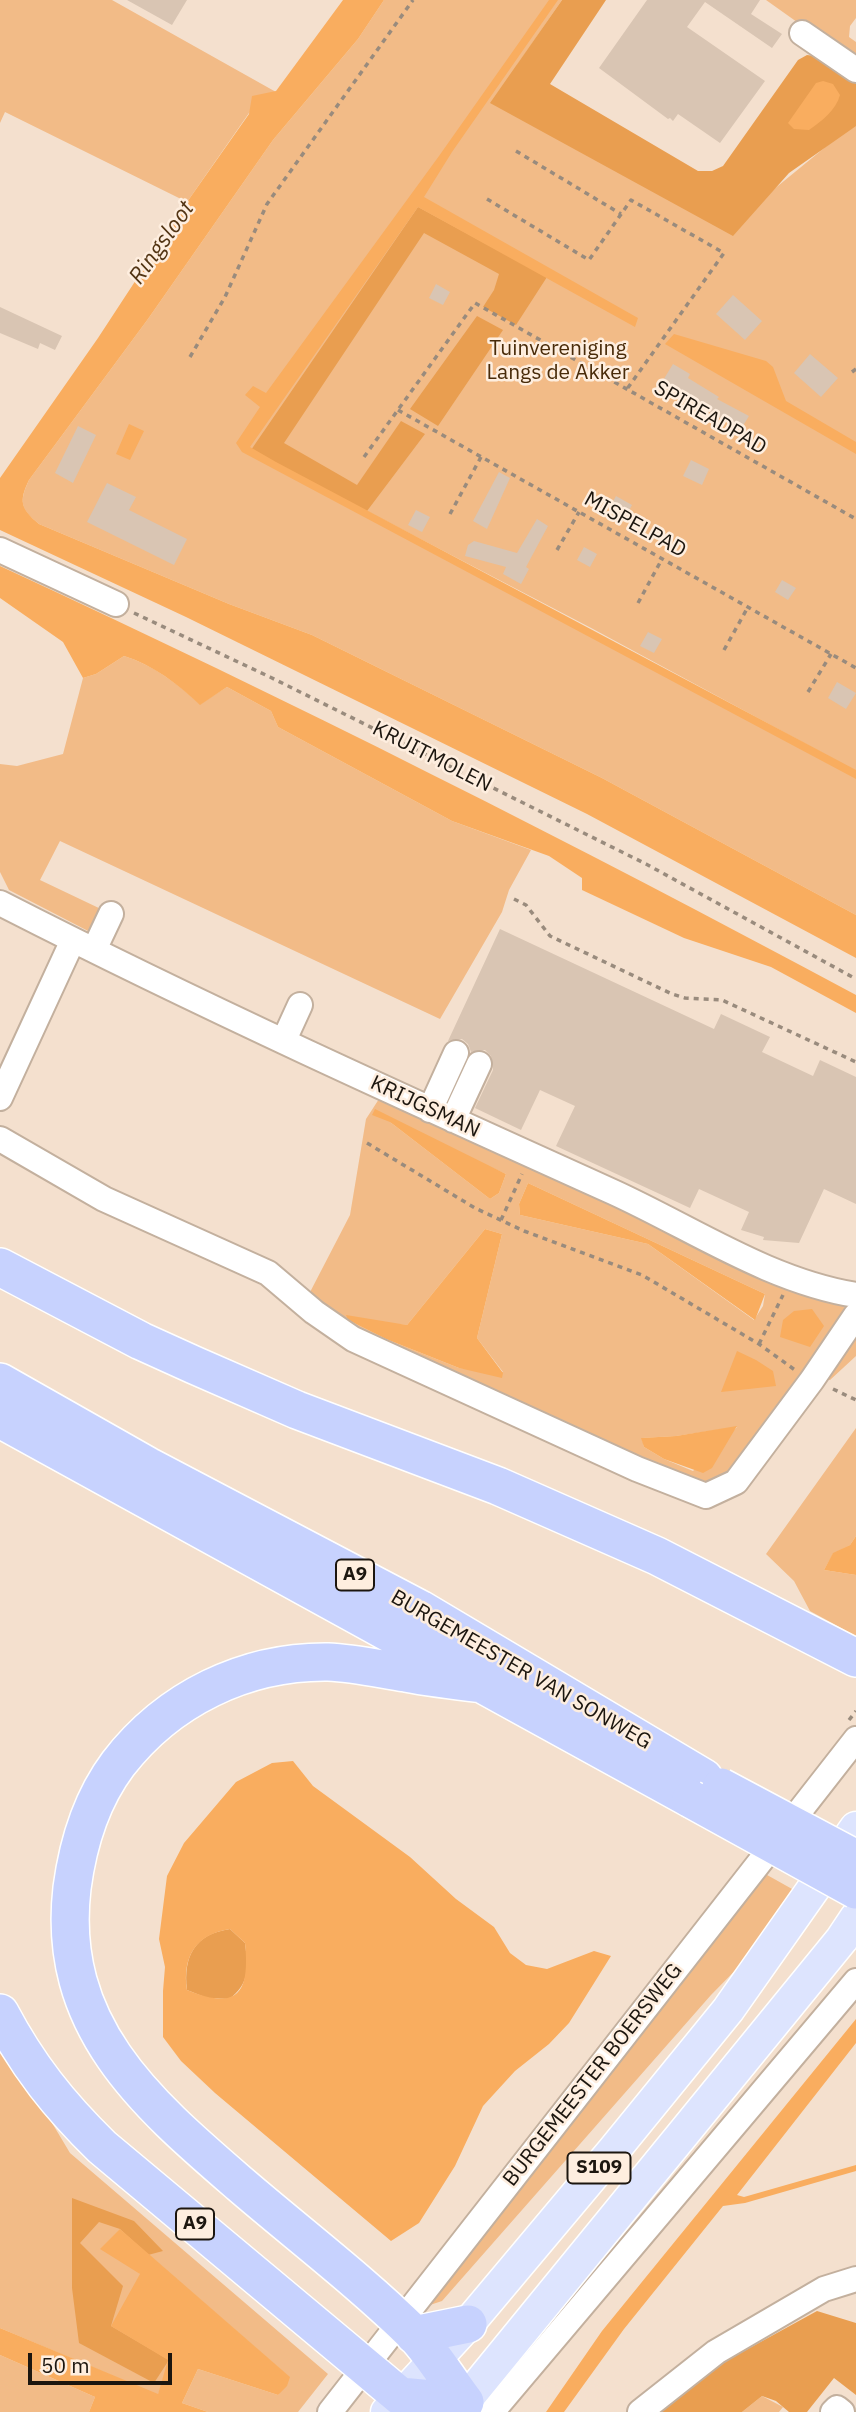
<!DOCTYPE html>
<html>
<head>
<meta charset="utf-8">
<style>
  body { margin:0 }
  #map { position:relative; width:856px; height:2412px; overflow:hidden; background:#f4e0ce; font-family:"IBM Plex Sans",sans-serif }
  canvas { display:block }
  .scale { position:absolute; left:28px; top:2353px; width:144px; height:32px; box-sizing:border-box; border:4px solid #1c160f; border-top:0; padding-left:9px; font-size:21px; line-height:24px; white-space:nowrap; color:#1c160f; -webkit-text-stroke:5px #feeedf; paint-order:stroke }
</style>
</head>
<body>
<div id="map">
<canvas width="856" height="2412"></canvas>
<div class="scale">50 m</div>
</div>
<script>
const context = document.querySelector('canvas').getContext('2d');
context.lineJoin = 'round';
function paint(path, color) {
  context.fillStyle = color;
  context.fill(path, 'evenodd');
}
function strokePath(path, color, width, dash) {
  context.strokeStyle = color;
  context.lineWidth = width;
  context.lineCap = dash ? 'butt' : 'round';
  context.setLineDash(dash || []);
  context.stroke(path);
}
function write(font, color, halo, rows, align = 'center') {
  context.font = font + ' "IBM Plex Sans",sans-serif';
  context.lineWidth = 5;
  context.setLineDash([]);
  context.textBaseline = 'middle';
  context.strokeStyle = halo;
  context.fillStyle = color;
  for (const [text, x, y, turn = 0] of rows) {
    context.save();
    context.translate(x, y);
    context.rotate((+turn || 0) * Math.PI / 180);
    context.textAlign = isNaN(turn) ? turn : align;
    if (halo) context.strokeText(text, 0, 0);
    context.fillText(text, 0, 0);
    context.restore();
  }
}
paint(new Path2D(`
  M0,0H112L276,92L249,113L187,202L5,112L0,123Z
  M384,0H562L517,65L740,217L856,122V771L593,629L252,451L856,774V915L602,778L312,635L229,604L39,524C20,508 19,502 29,480L148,319L273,140L358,39Z
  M766,0H856V18L850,26L849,37L856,42V64Z
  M124,656C153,665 178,684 200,704L227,687L271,711L278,727L452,821L531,850L509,890L502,912L440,1019L60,841L40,880L103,910L92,933L9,890L0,872V764L17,766L63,754L83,678L96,674Z
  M379,1099L763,1273L844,1306L847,1322L792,1397L775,1407L720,1482L710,1488L373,1342L308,1296L350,1215L366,1119ZM390,1122L506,1174L499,1193L490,1199ZM528,1183L765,1294L763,1306L754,1320L648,1244L520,1215L519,1204ZM485,1229L502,1234L477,1338L503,1372L459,1368L386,1339L348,1320L407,1325ZM737,1427L693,1471L664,1459L644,1447L642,1438L676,1436Z
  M856,1334V1356L830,1380L824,1379Z
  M856,1428V1536L850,1545L833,1554L824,1570L856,1575V1636L810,1611L794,1581L766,1554Z
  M760,1871L801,1894L768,1937L711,1995L442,2301L427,2306Z
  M0,2036L70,2153L328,2374L298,2412H208L182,2403L198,2369L278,2395L289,2377L120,2230L140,2274L169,2360L158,2395L0,2328Z
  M0,2355L95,2397L89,2412H0Z
  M762,2396L783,2407L779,2412H742Z`), '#f2bb87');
paint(new Path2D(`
  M562,0H606L550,84L698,171H712L723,166L798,60L807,55L815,56L856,82V126L789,173L733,236L490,103Z
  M418,207L547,277L516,325L483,307L494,290L499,274L424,233L284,443L357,485L401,421L425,434L364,515L251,450Z
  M477,316L503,330L438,426L410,409Z
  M230,1929L245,1943C248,1967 250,1984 229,1999L207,1998L187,1990C183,1956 195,1934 230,1929Z
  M72,2198L134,2221L163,2251L148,2255L120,2229L99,2222L80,2243L123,2286L111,2326L169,2360L154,2383L79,2343L72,2288Z
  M817,2311L856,2323V2395L834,2378L807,2412H789L776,2401L762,2396L742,2412H658L724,2362Z`), '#e99e50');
paint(new Path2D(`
  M343,0H384L358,39L273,140L148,319L29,480C19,501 20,508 39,524L229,604L312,635L602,778L856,915V958L587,814L186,617L0,530V478L98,338L187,202L249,114L252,96L276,91Z
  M549,0H558L452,152L424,197L638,318L635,327L418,207L250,447L276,462L856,770V779L242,452L236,443L260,407L245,395L253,386L266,393L439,156Z
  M823,81L833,84L840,95C836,110 822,121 809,130L794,129L788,123L816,83Z
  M674,334L766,361L773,367L786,401L856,442V454L665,344Z
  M129,424L144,431L130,460L116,454Z
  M0,566C290,700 575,844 856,995V1013L771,967L684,938L582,890V878L549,856L452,821L278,727L271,711L227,687L200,705C178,684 153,665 124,656L96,674L83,678L63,642L0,598Z
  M375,1109L506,1174L499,1193L490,1199L390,1122L372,1115Z
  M528,1183L765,1294L755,1320L648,1244L520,1215L519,1204Z
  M485,1229L502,1234L477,1338L503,1373L502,1378L459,1368L386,1339L348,1320L346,1315L407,1325Z
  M812,1309L824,1326L810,1347L780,1337L783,1320L794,1311Z
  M737,1351L756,1360L773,1371L776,1386L721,1392Z
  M737,1426L712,1468L703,1473L664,1459L644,1447L641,1438L676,1436Z
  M856,1536V1575L824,1570L833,1553L850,1545Z
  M293,1761L313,1786L410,1857L456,1899L494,1927L510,1953L526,1965L547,1969L594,1951L611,1956L569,2023L549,2044L515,2071L483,2106L455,2166L419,2223L391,2241L215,2093L181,2061L163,2037V1991L165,1967L159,1939L167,1876L184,1843L236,1782L272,1763ZM230,1929L245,1943C250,1993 238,2011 187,1990C182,1957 196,1934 230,1929Z
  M856,2019V2043L737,2195L744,2197L856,2165V2171L745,2203L723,2206L624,2329L564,2412H546L602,2331Z
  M120,2229L290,2377L287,2386L278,2395L198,2369L182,2403L208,2412H89L95,2397L0,2355V2328L158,2394L168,2360L111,2326L140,2274L100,2249Z`), '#f9ad5f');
paint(new Path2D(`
  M127,0H187L172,25Z
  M647,0H760L751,14L782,34L772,48L705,2L687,27L765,81L720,143L678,114L673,121L670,118L668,119L599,68Z
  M436,284L450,292L443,305L429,298Z
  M733,295L762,321L745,340L716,314Z
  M0,307L62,336L55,350L40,343L38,349L0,333Z
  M810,354L838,378L821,397L794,373Z
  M673,364L690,374L688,378L719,397L717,399L749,416L741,429L694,404L695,402L662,382Z
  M78,426L96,435L73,483L55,473Z
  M691,460L709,469L702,485L683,476Z
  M499,472L510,478L487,529L473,521Z
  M107,483L136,497L129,510L187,539L174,565L87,522Z
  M616,496L632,505L625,518L609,509Z
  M416,510L430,517L422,532L408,525Z
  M537,519L548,526L526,567L529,569L521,584L503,574L506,567L465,556L468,545L474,541L517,553Z
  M584,547L597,554L590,567L577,560Z
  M782,580L796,588L788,600L775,592Z
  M648,632L662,639L654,653L640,646Z
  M837,682L856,693L846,709L828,698Z
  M500,929L714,1029L721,1014L770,1037L762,1052L813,1076L820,1060L856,1077V1204L824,1189L799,1243L763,1240L764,1237L741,1230L749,1212L699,1189L690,1208L556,1146L575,1106L540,1090L521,1130L475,1108L493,1070L491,1056L485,1050L471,1052L468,1044L462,1039L448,1041Z`), '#d9c5b3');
const minor = new Path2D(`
  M802,33L856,70
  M0,550L116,604
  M0,903C201,1006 407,1099 613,1192C692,1228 769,1281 856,1295
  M94,950L111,914
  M284,1040L300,1005
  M0,1098L73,940
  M430,1110L456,1053
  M453,1120L479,1064
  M0,1139L104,1199L268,1273L314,1312L353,1339L637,1469L706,1496L736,1482L812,1380L856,1315
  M330,2412L856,1739
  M492,2412L856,1981
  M640,2412L716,2352L824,2289L856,2279
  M833,2412L837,2408L842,2412`);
const major = new Path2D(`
  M387,2412L468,2324L614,2150L728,2010L856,1828
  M456,2412L842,1939L856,1918`);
const highway = new Path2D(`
  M0,1267L141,1341L194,1365L297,1410L498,1486L657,1556L856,1658
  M0,1382L148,1466L420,1609L704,1778
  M0,1419L691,1799
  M0,2013C28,2066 59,2105 102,2147L400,2396L465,2402
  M414,2335L468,2324
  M465,2402C448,2380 433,2354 414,2334C360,2281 297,2233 240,2184C145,2102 56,2026 72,1888C78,1843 91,1800 118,1764C168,1699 245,1661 328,1662C354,1663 380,1669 406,1673C432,1678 458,1681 484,1684`);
strokePath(minor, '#c3b09e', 28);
strokePath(major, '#fff', 35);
strokePath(highway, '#fff', 40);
strokePath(new Path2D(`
  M516,151L621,214
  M487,199L589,260L631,200L724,253L627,389
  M190,357L225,297L267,204L413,0
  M856,369L852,372L856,374
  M398,410L856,668
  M364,457L475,303L856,519
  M450,514L481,457
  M557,550L579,512
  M638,603L662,559
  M134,613L270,677L646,864L856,979
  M724,650L748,607
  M808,692L831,654
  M514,899L526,905L550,936L672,994L685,998L722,1000L856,1062
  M367,1143L475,1208L524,1231L642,1275L759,1344L795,1370
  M501,1220L522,1174
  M759,1344L783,1295
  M833,1389L856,1400
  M849,1720L856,1711`), '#998b7d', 3.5, [5, 5]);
strokePath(minor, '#fff', 24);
strokePath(major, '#dde4fe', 32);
strokePath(highway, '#c7d2fe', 37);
const highwayBridge = new Path2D(`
  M721,1787L856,1859
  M691,1799L856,1890`);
strokePath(highwayBridge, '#fff', 40, []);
strokePath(highwayBridge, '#c7d2fe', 37);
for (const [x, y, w] of [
  [355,1575,38],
  [599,2168,63],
  [195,2224,38]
]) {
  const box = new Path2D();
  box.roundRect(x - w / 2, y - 15.5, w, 31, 5);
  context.fillStyle = '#feeedf';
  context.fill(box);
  strokePath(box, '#1c160f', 2);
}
write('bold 19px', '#1c160f', null, [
  ["A9",355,1575],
  ["S109",599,2168],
  ["A9",195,2224]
]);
write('21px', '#492b09', '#feeedf', [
  ["Tuinvereniging",558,349],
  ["Langs de Akker",558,373]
]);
write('21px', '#1c160f', '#feeedf', [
  ["SPIREADPAD",710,418,30],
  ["MISPELPAD",635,525,29],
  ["KRUITMOLEN",432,757,27],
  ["KRIJGSMAN",425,1107,25],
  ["BURGEMEESTER VAN SONWEG",521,1670,30],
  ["BURGEMEESTER BOERSWEG",593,2075,-52]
]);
write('italic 23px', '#533514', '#feeedf', [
  ["Ringsloot",162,243,-55]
]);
</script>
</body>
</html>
